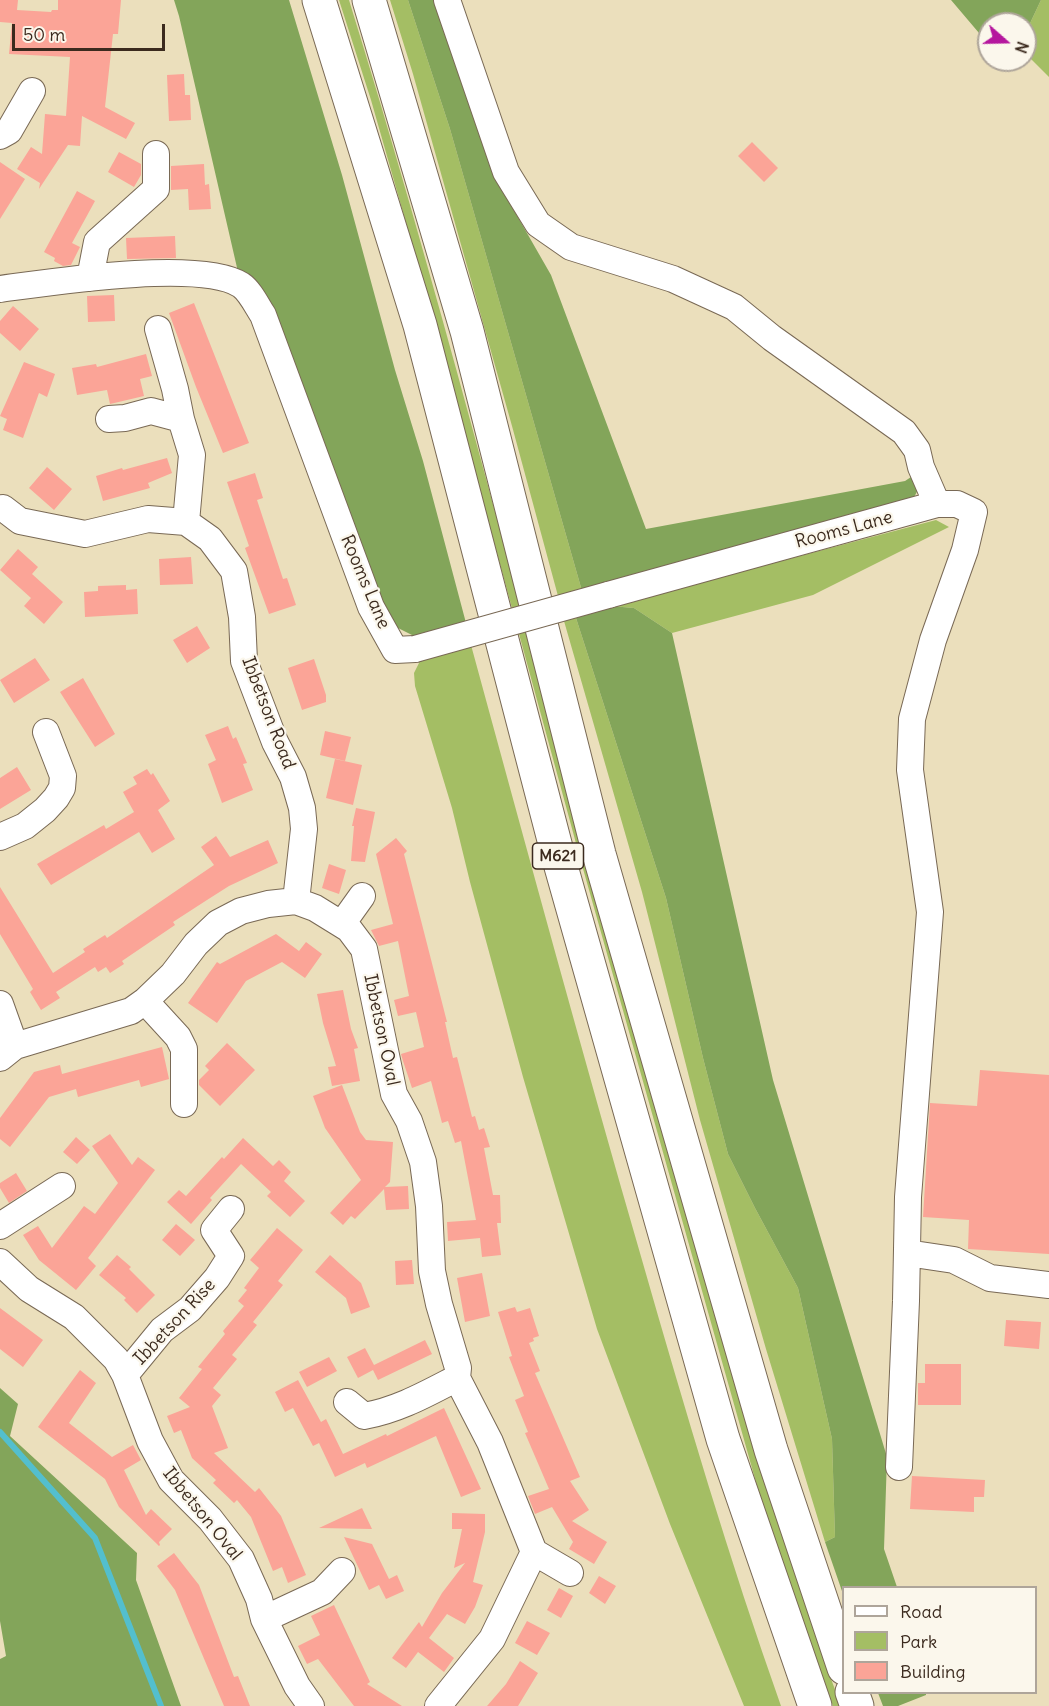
<!DOCTYPE html>
<html>
<head>
<meta charset="utf-8">
<style>
  body { margin:0 }
  #map { position:relative; width:1049px; height:1706px; overflow:hidden; background:#ebdfbc; font-family:Delius,sans-serif }
  canvas { display:block }
  .legend { position:absolute; left:842px; top:1586px; width:195px; height:108px; box-sizing:border-box; background:#fbf7ec; border:2px solid #aea59a; margin:0; padding:8px 10px; list-style:none; font-size:18px; color:#3b2a1e }
  .legend li { display:flex; align-items:center; gap:12px; height:30px }
  .legend b { width:30px; border:2px solid #aea59a }
  .north { position:absolute; left:977px; top:12px; width:60px; height:60px; box-sizing:border-box; background:#fbf7ec; border:2px solid #aea59a; border-radius:50%; rotate:110deg; font-size:16px; font-weight:700; line-height:24px; text-align:center; color:#3b2a1e }
  .north::after { content:''; display:block; margin:auto; width:21px; height:27px; background:#b5179e; clip-path:polygon(50% 0,100% 100%,50% 72%,0 100%) }
  .scale { position:absolute; left:12px; top:24px; width:153px; height:27px; box-sizing:border-box; border:3px solid #3b2a1e; border-top:0; padding-left:8px; font-size:18px; line-height:21px; white-space:nowrap; color:#3b2a1e; -webkit-text-stroke:4px #fbf7ec; paint-order:stroke }
</style>
</head>
<body>
<div id="map">
<canvas width="1049" height="1706"></canvas>
<ul class="legend">
<li><b style="height:8px;background:#fff"></b>Road</li>
<li><b style="height:16px;background:#a4be64"></b>Park</li>
<li><b style="height:16px;background:#fba497"></b>Building</li>
</ul>
<div class="north">N</div>
<div class="scale">50 m</div>
</div>
<script>
const context = document.querySelector('canvas').getContext('2d');
context.lineJoin = 'round';
function paint(path, color) {
  context.fillStyle = color;
  context.fill(path, 'evenodd');
}
function strokePath(path, color, width, dash) {
  context.strokeStyle = color;
  context.lineWidth = width;
  context.lineCap = dash ? 'butt' : 'round';
  context.setLineDash(dash || []);
  context.stroke(path);
}
function write(font, color, halo, rows, align = 'center') {
  context.font = font + ' Delius,sans-serif';
  context.lineWidth = 4.5;
  context.setLineDash([]);
  context.textBaseline = 'middle';
  context.strokeStyle = halo;
  context.fillStyle = color;
  for (const [text, x, y, turn = 0] of rows) {
    context.save();
    context.translate(x, y);
    context.rotate((+turn || 0) * Math.PI / 180);
    context.textAlign = isNaN(turn) ? turn : align;
    if (halo) context.strokeText(text, 0, 0);
    context.fillText(text, 0, 0);
    context.restore();
  }
}
paint(new Path2D(`
  M339,0H349C436,281 509,567 587,851C616,957 647,1062 677,1168C728,1349 776,1530 841,1706H833L761,1500L580,858L430,307L371,100Z
  M390,0H408L450,129L582,591L558,596L512,426L413,74Z
  M1041,0H1049V77L1025,53V34Z
  M936,520L949,527L813,595L672,633L634,608L611,606Z
  M576,618L666,898L703,1058L728,1154L755,1208L798,1288L832,1439L835,1537L825,1542L766,1349L700,1120L642,892L564,621Z
  M471,645C527,850 583,1056 642,1260C685,1410 729,1559 781,1706H744L670,1524L597,1329L523,1077L470,882L452,808L415,686L414,673L422,657Z`), '#a4be64');
paint(new Path2D(`
  M174,0H289L342,175L395,370L423,461L466,623L418,638L390,624L238,272L179,16Z
  M408,0H436L504,193L551,275L646,529L905,481L914,475L920,486L911,503L582,591L450,129Z
  M951,0H1041L1025,34V24H989V36L979,33Z
  M611,606L634,608L672,633L773,1080L887,1457L884,1549L897,1587L844,1588L843,1594L825,1542L835,1537L832,1439L798,1288L755,1208L728,1154L703,1058L666,898L576,618Z
  M0,1388L18,1404L10,1436L137,1553L136,1580L181,1706H0V1659L6,1656L0,1621Z
  M926,1692V1695L898,1706H883L878,1693Z`), '#83a55a');
strokePath(new Path2D(`
  M0,1432L95,1538L161,1706`), '#53bfce', 6);
paint(new Path2D(`
  M0,0H18L17,10L51,12L52,10H58V0H121L118,34H113L105,107L135,123L126,139L82,116L80,146L68,145L39,189L40,183L17,169L31,147L42,154L45,114L66,116L70,57L9,54L12,23L0,22Z
  M184,74L185,95H190L191,120L169,121L167,75Z
  M752,142L778,168L764,182L738,156Z
  M119,152L141,164V175L134,187L108,172Z
  M0,162L25,179L0,219Z
  M204,164L205,185L209,184L211,209L189,210L188,189L171,190V166Z
  M77,191L95,201L72,243L80,247L71,265L63,266L54,261L55,258L44,252Z
  M175,236L176,258L127,259L126,238Z
  M114,295L115,321L88,322L87,296Z
  M194,303L249,443L223,453L196,387L169,313Z
  M13,306L39,329L20,351L0,333V321Z
  M146,354L152,376L140,379L144,396L110,404L107,390L77,395L72,368L96,364L97,367Z
  M24,362L55,374L47,397L39,393L23,438L3,430L7,419L0,416Z
  M167,458L172,473L148,483L150,488L103,501L96,476L122,468L123,470Z
  M47,467L72,489L54,510L29,488Z
  M255,473L263,498L257,500L283,579L287,578L296,605L269,614L245,548L249,546L227,482Z
  M18,549L38,567L32,574L63,602L44,624L24,606L31,598L0,570Z
  M191,557L193,584L160,585L159,559Z
  M126,585V590L137,589L138,614L85,617L84,592L98,591V586Z
  M197,626L210,648L187,663L173,640Z
  M35,658L50,680L14,703L0,680Z
  M314,659L326,695V702L302,710L288,668Z
  M83,678L115,734L95,747L60,692Z
  M228,726L233,739L236,737L247,763L243,764L253,790L222,803L208,764L216,760L205,735Z
  M325,731L351,737L345,761L320,755Z
  M335,759L362,765L353,805L326,798Z
  M17,767L31,790L0,809V778Z
  M147,769L151,775L153,773L170,801L158,810L175,839L152,853L139,832L51,885L37,864L104,825L106,829L134,812L123,792L137,784L133,777Z
  M356,808L375,812L365,862L351,861L354,826H352Z
  M216,836L230,857L268,840L278,863L229,886L207,900L173,922L175,925L122,961L124,964L110,973L106,967L98,972L95,967L56,992L60,998L41,1010L30,992L33,989L0,934V887L53,973L85,952L83,949L105,935L107,938L214,865L201,847Z
  M396,838L407,851L404,854L447,1022H445L453,1058L457,1057L472,1117L475,1116L479,1130L484,1128L490,1147L484,1148L493,1195H500L501,1223H497L501,1255L482,1257L480,1238L448,1241L447,1222L476,1220L461,1141L455,1143L448,1121L442,1123L431,1081L412,1088L403,1061L401,1054L424,1047L416,1012L398,1016L394,1000L409,996L398,941L379,946L371,930L393,924L376,854Z
  M329,864L346,870L339,894L322,888Z
  M276,934L299,951L306,942L322,954L305,978L282,962L246,981L217,1023L188,1003L217,962L220,964Z
  M343,990L351,1029L358,1048L354,1049L360,1081L332,1086L328,1067L336,1066L323,1023L317,994Z
  M227,1043L255,1070L220,1106L199,1085V1080L209,1070L205,1066Z
  M162,1047L169,1079L141,1087L139,1080L78,1097L76,1089L49,1097L10,1147L0,1139V1118L34,1072L60,1065L62,1074Z
  M980,1070L1049,1075V1254L968,1249L969,1220L923,1217L930,1103L977,1106Z
  M342,1085L360,1132L366,1140L393,1142L390,1182L385,1187L408,1186L409,1209L386,1210L384,1189L355,1219L351,1216L343,1225L330,1213L361,1180L325,1128L313,1096Z
  M110,1134L132,1165L138,1157L155,1170L88,1258L96,1266L76,1290L39,1260L23,1235L38,1226L52,1248L84,1206L95,1214L118,1183L92,1146Z
  M76,1137L90,1150L77,1164L63,1152Z
  M243,1138L273,1166L279,1160L291,1172L284,1181L305,1201L290,1217L267,1196L271,1192L241,1164L210,1198L212,1200L191,1224L167,1202L179,1190L186,1196L222,1157L224,1159Z
  M16,1173L27,1191L9,1203L0,1188V1183Z
  M176,1224L195,1240L180,1256L162,1240Z
  M277,1228L303,1250L278,1281L283,1285L253,1322L257,1325L232,1355L237,1359L213,1388L221,1395L212,1406L228,1448L214,1453L255,1492L259,1488L281,1516L306,1575L288,1583L282,1567L273,1571L251,1517L237,1500L234,1503L213,1483L216,1480L192,1458L181,1430L174,1433L167,1416L190,1407L179,1398L202,1369L198,1367L225,1334L223,1331L244,1306L238,1301L247,1290L244,1288L259,1268L250,1260Z
  M117,1255L131,1267L129,1269L155,1295L137,1313L124,1300L126,1298L99,1275Z
  M330,1255L361,1283L370,1307L351,1314L346,1298L315,1272Z
  M412,1260L414,1284L396,1285L395,1261Z
  M482,1273L490,1316L465,1322L457,1278Z
  M515,1307L517,1312L530,1308L539,1336L533,1338L534,1341L529,1343L540,1371L535,1373L580,1477L570,1481L589,1510L572,1521L607,1542L594,1564L569,1549L573,1542L552,1507L535,1514L528,1496L549,1489L525,1433L528,1432L515,1400L524,1396L509,1357L512,1356L498,1312Z
  M0,1308L43,1340L23,1367L0,1349Z
  M1006,1320L1041,1322L1039,1349L1004,1346Z
  M425,1340L432,1354L378,1380L373,1370L358,1378L347,1357L365,1348L374,1365Z
  M329,1357L337,1371L307,1387L299,1372Z
  M925,1364H961V1405H918V1383H925Z
  M80,1370L96,1383L69,1423L112,1457L133,1445L141,1460L124,1470L146,1515L151,1509L172,1529L159,1542L160,1545L159,1546L119,1507L105,1479L38,1427Z
  M298,1380L321,1422L326,1419L343,1454L386,1434L387,1436L444,1408L481,1489L461,1497L436,1436L367,1468L365,1463L335,1477L319,1443L313,1446L293,1408L285,1412L275,1392Z
  M912,1476L985,1480L984,1497H974V1512L910,1509Z
  M362,1508L372,1529L319,1528Z
  M452,1513L485,1514V1532L473,1582L483,1585L475,1607L465,1624L447,1614L429,1638L454,1658L444,1672L418,1652L406,1668L392,1658L419,1622L422,1627L442,1593L465,1563L454,1568L462,1529H452Z
  M344,1537L372,1544L389,1579L397,1575L404,1591L386,1599L379,1585L369,1590Z
  M174,1553L199,1585L234,1677L238,1676L250,1706H224L175,1590L157,1566Z
  M599,1576L616,1586L605,1604L589,1593Z
  M559,1588L573,1596L561,1618L547,1610Z
  M334,1605L370,1682L367,1684L402,1706H354L318,1659L307,1664L298,1646L320,1635L311,1616Z
  M527,1621L550,1633L537,1655L515,1643Z
  M520,1661L538,1673L518,1706H487L506,1684Z`), '#fba497');
const minor = new Path2D(`
  M447,0L506,172L538,224L571,247L673,279L734,307L772,338L904,432L917,450L921,467L937,504
  M0,136L9,131L32,91
  M90,278L97,242L156,189V154
  M0,289C52,282 200,259 241,285C250,291 257,306 263,315L371,607L395,650L415,649
  M158,329L175,389L181,419L192,455L186,522
  M109,419L125,418L151,411L181,419
  M0,509L3,508L20,521L85,534L148,519L186,522L210,539L234,571L242,617L244,661L275,742L293,777L302,808L304,829L296,901
  M608,595L937,504H957L974,512L965,550L933,640L912,719L910,770L930,912L908,1197L906,1301L899,1467
  M0,837L25,826L45,810L56,798L62,788L63,776L46,732
  M342,924L362,896
  M145,1001L178,1037L184,1049V1104
  M0,1004L15,1046
  M0,1058L15,1046L131,1011L145,1001L173,974L196,944L218,923L241,911L268,904L296,901L315,908L349,929L364,949L394,1094L409,1121L423,1162L429,1206L432,1271L439,1304L458,1368L457,1378L490,1442L534,1552L492,1639L438,1706
  M0,1226L62,1186
  M907,1253L954,1260L990,1278L1049,1285
  M0,1262L29,1289L74,1317L116,1359L125,1375L150,1441L171,1480L210,1519L241,1559L259,1599L264,1619L297,1686L311,1706
  M125,1375L162,1330L190,1309L217,1278L231,1256L214,1230L231,1209
  M347,1402L364,1416C398,1410 426,1394 457,1378
  M534,1552L570,1573
  M264,1619L322,1592L342,1571`);
const highway = new Path2D(`
  M319,0L420,325L560,863L723,1439L815,1706
  M369,0L467,331L599,854L771,1450L844,1668
  M852,1692L857,1706`);
strokePath(minor, '#796955', 28);
strokePath(highway, '#796955', 35);
strokePath(minor, '#fff', 26);
strokePath(highway, '#fff', 33);
const minorBridge = new Path2D(`
  M415,649L608,595`);
strokePath(minorBridge, '#796955', 28, []);
strokePath(minorBridge, '#fff', 26);
for (const [x, y, w] of [
  [558,856,51]
]) {
  const box = new Path2D();
  box.roundRect(x - w / 2, y - 13, w, 26, 4.5);
  context.fillStyle = '#fbf7ec';
  context.fill(box);
  strokePath(box, '#3b2a1e', 1.5);
}
write('bold 16px', '#3b2a1e', null, [
  ["M621",558,856]
]);
write('18px', '#3b2a1e', '#fbf7ec', [
  ["Rooms Lane",844,530,-15],
  ["Rooms Lane",365,582,67],
  ["Ibbetson Road",268,713,69],
  ["Ibbetson Oval",381,1030,78],
  ["Ibbetson Rise",175,1322,-47],
  ["Ibbetson Oval",202,1514,51]
]);
</script>
</body>
</html>
